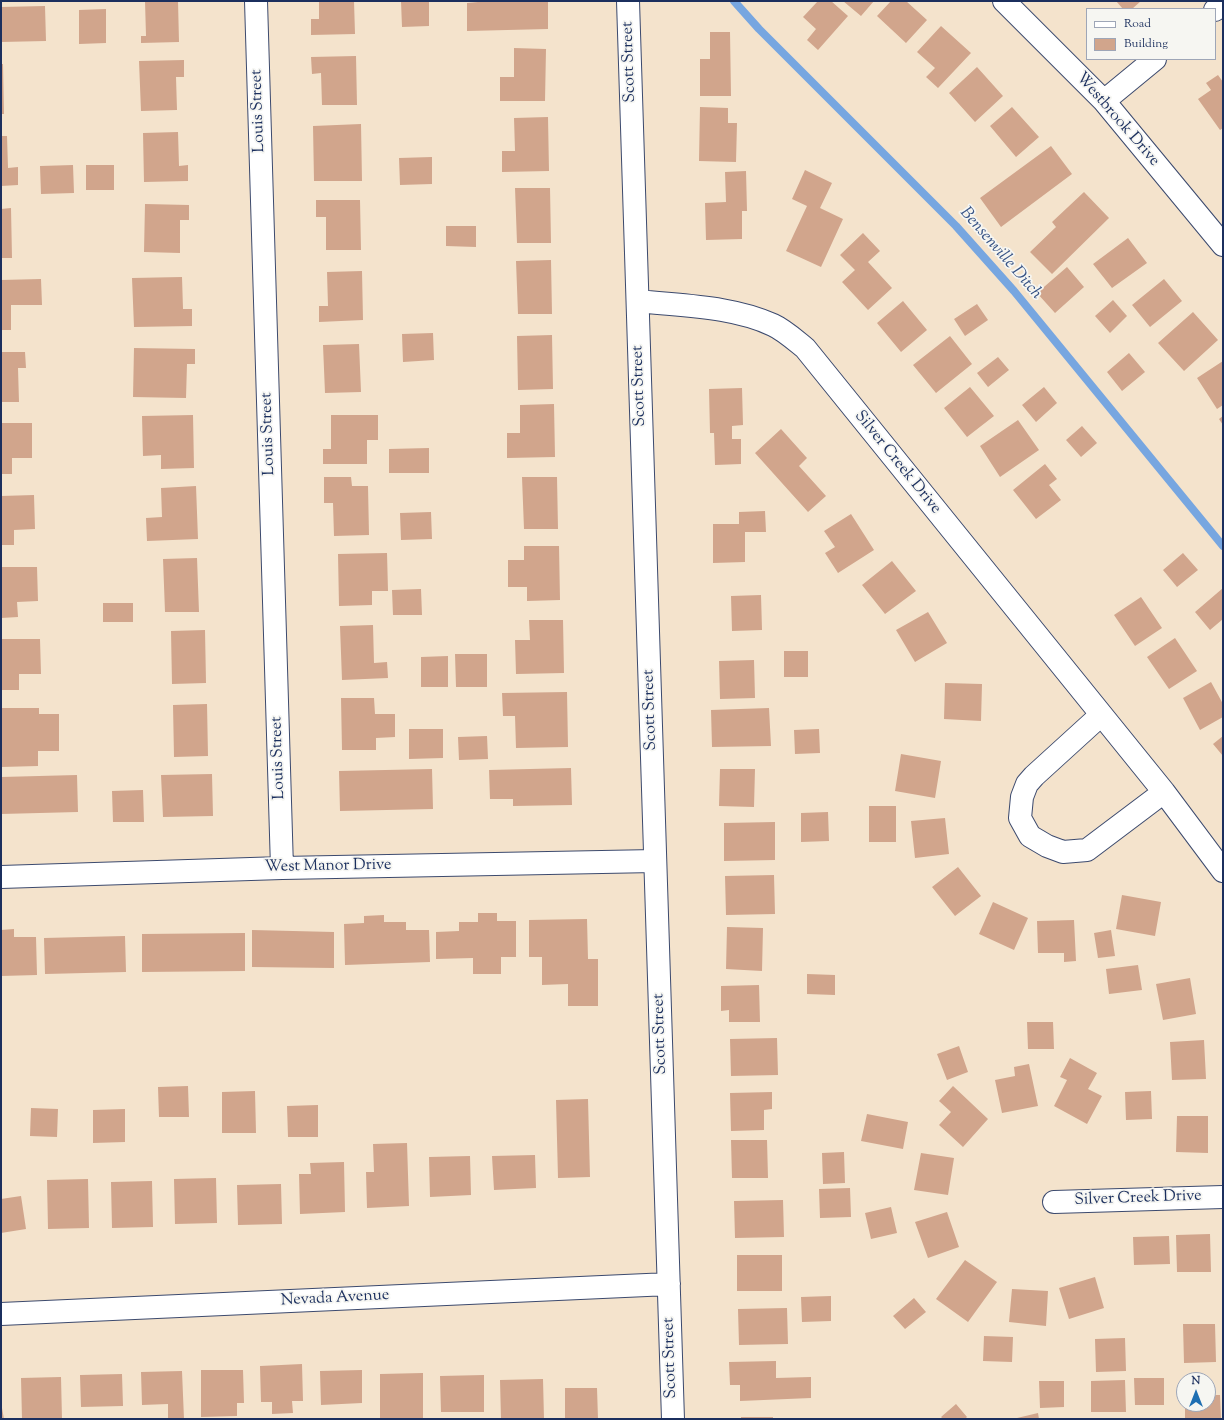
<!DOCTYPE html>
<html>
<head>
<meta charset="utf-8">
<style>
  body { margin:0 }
  #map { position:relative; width:1224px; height:1420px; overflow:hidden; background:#f4e3cc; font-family:"Sorts Mill Goudy",serif }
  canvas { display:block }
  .frame { position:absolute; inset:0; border:2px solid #1b2f5e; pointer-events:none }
  .legend { position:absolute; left:1086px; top:8px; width:130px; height:52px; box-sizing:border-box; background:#f6f6f2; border:1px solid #9ea6b7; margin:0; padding:5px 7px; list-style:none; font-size:12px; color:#1b2f5e }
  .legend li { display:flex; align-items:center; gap:8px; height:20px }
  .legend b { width:20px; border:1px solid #9ea6b7 }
  .north { position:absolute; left:1176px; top:1372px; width:40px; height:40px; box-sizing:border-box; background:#f6f6f2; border:1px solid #9ea6b7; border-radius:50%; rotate:0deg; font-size:11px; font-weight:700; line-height:16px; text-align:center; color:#1b2f5e }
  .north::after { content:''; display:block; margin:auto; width:14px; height:18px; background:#1f6fb2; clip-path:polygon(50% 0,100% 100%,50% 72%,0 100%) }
</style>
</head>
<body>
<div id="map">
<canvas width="1224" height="1420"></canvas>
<div class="frame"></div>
<ul class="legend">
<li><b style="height:5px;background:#fff"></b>Road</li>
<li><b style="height:11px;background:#d1a58c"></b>Building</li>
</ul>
<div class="north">N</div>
</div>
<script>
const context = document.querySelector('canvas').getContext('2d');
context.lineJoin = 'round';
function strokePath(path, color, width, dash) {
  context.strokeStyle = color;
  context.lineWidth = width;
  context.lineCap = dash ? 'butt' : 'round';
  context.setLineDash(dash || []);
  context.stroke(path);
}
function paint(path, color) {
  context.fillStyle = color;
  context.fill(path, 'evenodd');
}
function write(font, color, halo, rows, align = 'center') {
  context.font = font + ' "Sorts Mill Goudy",serif';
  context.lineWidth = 3.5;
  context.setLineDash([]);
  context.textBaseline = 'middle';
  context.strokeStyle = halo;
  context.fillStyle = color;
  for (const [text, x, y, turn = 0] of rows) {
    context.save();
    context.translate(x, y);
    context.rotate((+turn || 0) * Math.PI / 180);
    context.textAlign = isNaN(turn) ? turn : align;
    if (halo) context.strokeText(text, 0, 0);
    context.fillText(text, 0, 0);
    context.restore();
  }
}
strokePath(new Path2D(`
  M734,1L759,29L956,226L1014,291L1223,546`), '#77a6e0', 8);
paint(new Path2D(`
  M145,1H178L179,42L141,43V36H146Z
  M319,1H354L355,34L311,35V19H319Z
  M401,1H429V26L402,27Z
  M489,1H548V29L467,31V3Z
  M818,1H831L848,16L818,50L807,40L816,29L803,17Z
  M843,1H874L861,16Z
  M891,1H906L927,20L906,43L877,16Z
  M1116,1H1141L1132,9H1123Z
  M45,6L46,41L1,42V7Z
  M106,9V43L79,44V10Z
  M941,26L971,53L938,88L926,77L935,68L917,52Z
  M710,32H730L731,96H700V59H710Z
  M514,48L546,49L545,101H500V77H514Z
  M356,56L357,105H322L321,73L312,74L311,57Z
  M184,60V77H176L177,110L141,111L139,61Z
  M1,64H3L4,114H1Z
  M977,67L1003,96L975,122L949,93Z
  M1218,75L1223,82V128L1220,130L1198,99L1211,90L1206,83Z
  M700,107L728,108V123H737L736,162L699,161Z
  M1012,107L1039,137L1016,157L990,126Z
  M548,117L549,171L502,172V151H515L514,118Z
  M361,124L362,181H314L313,126Z
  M178,132L179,166L188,165V181L144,182L143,133Z
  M1,136H7L8,168L18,167V185L1,186Z
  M1051,146L1072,174L1001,227L980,198Z
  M432,157V184L400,185L399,158Z
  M73,165L74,193L41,194L40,166Z
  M86,165H114V190H86Z
  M805,170L832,183L820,208L843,219L821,267L786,251L807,206L792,199Z
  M746,171L747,211H742V239L706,240L705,203L726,202L725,172Z
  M515,188H550L551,243H517Z
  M1084,192L1109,218L1052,274L1030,252L1056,227L1052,222Z
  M316,200H360L361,250H326V217H316Z
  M145,204L189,205V220H180V253L144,252Z
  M11,208L12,258H1V209Z
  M446,226H476V247L446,246Z
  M863,233L880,251L868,262L892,288L868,310L842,282L855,270L840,255Z
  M1128,238L1147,263L1112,288L1093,264Z
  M551,260L552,314H518L516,261Z
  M1067,267L1084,287L1055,313L1037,293Z
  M362,271L363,320L319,322V306H328L327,272Z
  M182,277L183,309H192V326L134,327L132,278Z
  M41,279L42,305H11V330H1V280Z
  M1164,279L1182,301L1150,327L1132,305Z
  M1113,300L1127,316L1110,333L1095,316Z
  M903,301L927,330L901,352L877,323Z
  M977,304L988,320L965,336L954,319Z
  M1193,312L1218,340L1184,371L1158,343Z
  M433,333L434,360L403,362L402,334Z
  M552,335L553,389L518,390L517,336Z
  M950,336L972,364L936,393L913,365Z
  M359,344L361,392L325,393L323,345Z
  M134,348L195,349V364H187L186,398L133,397Z
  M1,352H25L26,368H18L19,402H1Z
  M1129,353L1145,372L1122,391L1107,372Z
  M998,357L1009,370L988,387L977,373Z
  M1223,361V405L1217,409L1197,378Z
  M970,387L994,416L967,437L944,408Z
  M1044,387L1057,403L1036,422L1022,405Z
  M742,388L743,425L732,426V439H741V464L715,465L714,433H710L709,389Z
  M554,404L555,457L507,458V433H520V405Z
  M193,415L194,468L161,469V455L143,456L142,416Z
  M331,415H378V440H367V464H323V449H331Z
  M1223,416V425L1219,419Z
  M1018,420L1039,450L1000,477L980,446Z
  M1,423H32V458H12V474H1Z
  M1082,426L1097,443L1081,457L1066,440Z
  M781,429L807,458L799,466L826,496L808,512L755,453Z
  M429,448V473H389V449Z
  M1045,464L1057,479L1049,485L1061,500L1036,519L1013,490Z
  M324,477H351L352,486H368L369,535L334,536L333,503H324Z
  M522,477H557L558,529H524Z
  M196,486L198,539L147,541L146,518L162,517L161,488Z
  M34,495L35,529L14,530V545H1V496Z
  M765,511L766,532H745V562L713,563V524H739V512Z
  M431,512L432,539L401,540L400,513Z
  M851,514L874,550L838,573L825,553L835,547L824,531Z
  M524,546H559L560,600L527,601V587H508V560H524Z
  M387,553L388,591H372V605L339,606L338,554Z
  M1183,553L1198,570L1177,587L1163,570Z
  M197,558L199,612H165L163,559Z
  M892,561L916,591L885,614L862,585Z
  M1,567H37L38,601L17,602L18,617L1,618Z
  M1223,588V619L1210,630L1195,612Z
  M421,589L422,615H393L392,590Z
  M761,595L762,630L732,631L731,596Z
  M1141,597L1162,628L1135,646L1114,615Z
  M103,603H133V622H103Z
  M928,612L947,643L915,662L896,630Z
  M529,620H563L564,673L516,674L515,640H530Z
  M373,625L374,663L387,662L388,678L342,680L340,626Z
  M205,630L206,683L172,684L171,631Z
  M1175,638L1197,671L1169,689L1147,657Z
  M1,639H40L41,674H19V690H1Z
  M784,651H808V677H784Z
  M455,654H487V687H456Z
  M448,656V687H421V657Z
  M754,660L755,698L720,699L719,661Z
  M1211,682L1223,704V717L1200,730L1183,698Z
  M945,683L982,684L981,721L944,719Z
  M567,692L568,747L516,748L515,716H503L502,693Z
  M341,698H374L375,714H395V737L376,738V750H342Z
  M207,704L208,756L174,757L173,705Z
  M1,708H39V714H59V751H38V766L1,767Z
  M769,708L771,746L712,747L711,710Z
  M409,729H443V758L409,759Z
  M819,729L820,753L795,754L794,730Z
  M487,736L488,759L459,760L458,737Z
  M1223,736V756L1213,744Z
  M901,754L941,761L935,798L895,791Z
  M571,768L572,805L513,806V799H490L489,770Z
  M432,769L433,809L340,811L339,771Z
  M720,769H755L754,807L719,806Z
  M212,774L213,816L163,817L161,775Z
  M77,775L78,812L1,814V777Z
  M143,790L144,822H113L112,791Z
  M869,806H896V842H869Z
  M828,812L829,841L801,842V813Z
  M945,818L949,854L915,858L911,821Z
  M775,822V860L724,861V823Z
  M958,867L981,896L955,916L932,887Z
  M774,875L775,914L726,915L725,876Z
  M1122,895L1161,902L1155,936L1116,929Z
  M993,902L1028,918L1014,950L979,934Z
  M478,913H497V921H516V957H501V974H473V958L436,959V932L459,931V922H478Z
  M384,915V922H406V930H429L430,962L345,965L344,924L364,923V916Z
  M587,919L588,959H598V1006H568V984L542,985V957H529V920Z
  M1074,920L1076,961L1064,962V953H1038L1037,921Z
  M727,927L763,928L762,971L726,969Z
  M14,929V937H36L37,975L1,976V930Z
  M252,930L334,932V968L252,967Z
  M1111,930L1115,956L1098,958L1094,933Z
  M245,933V971L142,972V934Z
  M125,936L126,972L45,974L44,938Z
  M1138,965L1142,990L1109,994L1106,969Z
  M807,974L835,975V995L807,994Z
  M1190,978L1196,1014L1163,1020L1156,984Z
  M759,985L760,1022H729V1010L721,1011V986Z
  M1027,1022H1053L1054,1049H1028Z
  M777,1038L778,1075L731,1076L730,1039Z
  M1204,1040L1206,1079L1172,1080L1170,1042Z
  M959,1046L968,1072L947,1080L937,1054Z
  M1070,1058L1097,1073L1088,1089L1102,1096L1087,1124L1054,1106L1067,1080L1060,1077Z
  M1029,1064L1038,1106L1002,1113L995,1080L1015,1076L1014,1067Z
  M188,1086L189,1117H159L158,1087Z
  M953,1086L988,1119L963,1147L939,1125L951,1112L939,1101Z
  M255,1091L256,1133H222V1092Z
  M1151,1091L1152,1119L1126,1120L1125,1092Z
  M772,1092V1109L764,1110V1130L731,1131L730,1093Z
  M588,1099L590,1177L558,1178L556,1100Z
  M318,1105V1137H288L287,1106Z
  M31,1108L58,1109L57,1137L30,1136Z
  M125,1109V1142L93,1143V1110Z
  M867,1114L908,1122L903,1149L861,1141Z
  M1177,1116H1208V1153L1176,1152Z
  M731,1140H767L768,1178H732Z
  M407,1143L409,1206L367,1208L366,1172H374L373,1144Z
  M844,1152L845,1183L823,1184L822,1153Z
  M921,1153L954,1158L948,1195L914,1190Z
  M535,1155L536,1188L494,1190L492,1156Z
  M470,1156L471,1195L430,1197L429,1157Z
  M344,1162L345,1212L300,1214L299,1174H311L310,1163Z
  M216,1178L217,1223L175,1224L174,1179Z
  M88,1179L89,1228L48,1229L47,1180Z
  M152,1181L153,1227L112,1228L111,1182Z
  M281,1184L282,1224L238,1225L237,1185Z
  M850,1188L851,1217L820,1218L819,1189Z
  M21,1196L26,1229L1,1233V1199Z
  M783,1200L784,1237L735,1238L734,1201Z
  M891,1207L897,1233L871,1239L865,1213Z
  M947,1212L959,1247L928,1258L915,1222Z
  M1210,1234L1211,1272H1177L1176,1235Z
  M1169,1236L1170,1264L1134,1265L1133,1237Z
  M737,1255H782V1291H737Z
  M965,1260L997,1282L968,1322L936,1299Z
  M1095,1277L1104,1308L1069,1319L1059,1288Z
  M1012,1289L1048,1291L1046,1326L1009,1322Z
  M831,1296V1321L802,1322L801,1297Z
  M914,1298L926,1312L905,1329L893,1316Z
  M787,1308L788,1344L739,1345L738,1309Z
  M1183,1324H1215L1216,1362L1184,1363Z
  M984,1336L1013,1337L1012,1362L983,1361Z
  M1125,1338L1126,1371L1096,1372L1095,1339Z
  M776,1361V1378L811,1377V1398L740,1401V1385H730L729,1362Z
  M302,1364L303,1401H292L293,1413L272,1414V1402H261L260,1366Z
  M201,1370H243L244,1403H237V1416L201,1417Z
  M362,1370V1403L321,1405L320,1371Z
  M182,1371L184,1419H168V1404L142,1405L141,1372Z
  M423,1373V1419H380V1374Z
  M122,1374L123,1406L81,1407L80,1375Z
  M484,1375V1412H441L440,1376Z
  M61,1377L62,1419H22L21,1378Z
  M1134,1378H1164V1405H1135Z
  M543,1379L544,1419H501L500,1380Z
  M1125,1380L1126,1412H1091V1381Z
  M1039,1381H1064V1407L1040,1408Z
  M565,1388H597L598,1419H565Z
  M1208,1395H1220L1221,1419H1185V1404H1208Z
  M956,1404L967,1417L965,1419H943L941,1417Z
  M1,1408H2L4,1419H1Z
  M1038,1413L1039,1419H1017V1418Z
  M741,1417H773V1419H741Z`), '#d1a58c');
const street = new Path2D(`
  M256,1L282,868
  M628,1L673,1419
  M1004,1L1104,101L1223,245
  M1215,10L1223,4
  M1104,101L1155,59
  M638,301C682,306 732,306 773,325C784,330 795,340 805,348L1164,792L1223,871
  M1101,715L1034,776L1027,784L1022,797L1020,818L1030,836L1047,846L1063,852L1087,850L1164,792
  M1,877L282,868L655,861
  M1054,1202L1223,1197
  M1,1314L669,1284`);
strokePath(street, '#3c4a6e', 24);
strokePath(street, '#fff', 22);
write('16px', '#1b2f5e', '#f6f6f2', [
  ["Scott Street",630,62,-92],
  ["Louis Street",259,111,-92],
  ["Westbrook Drive",1117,120,49],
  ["Scott Street",640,386,-92],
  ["Louis Street",269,434,-92],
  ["Silver Creek Drive",897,463,51],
  ["Scott Street",651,710,-92],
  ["Louis Street",279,758,-92],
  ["West Manor Drive",328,867,-1],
  ["Scott Street",661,1034,-92],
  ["Silver Creek Drive",1138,1199,-2],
  ["Nevada Avenue",335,1299,-3],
  ["Scott Street",671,1358,-92]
]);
write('italic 17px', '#375385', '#f6f6f2', [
  ["Bensenville Ditch",1000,254,49]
]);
</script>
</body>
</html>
